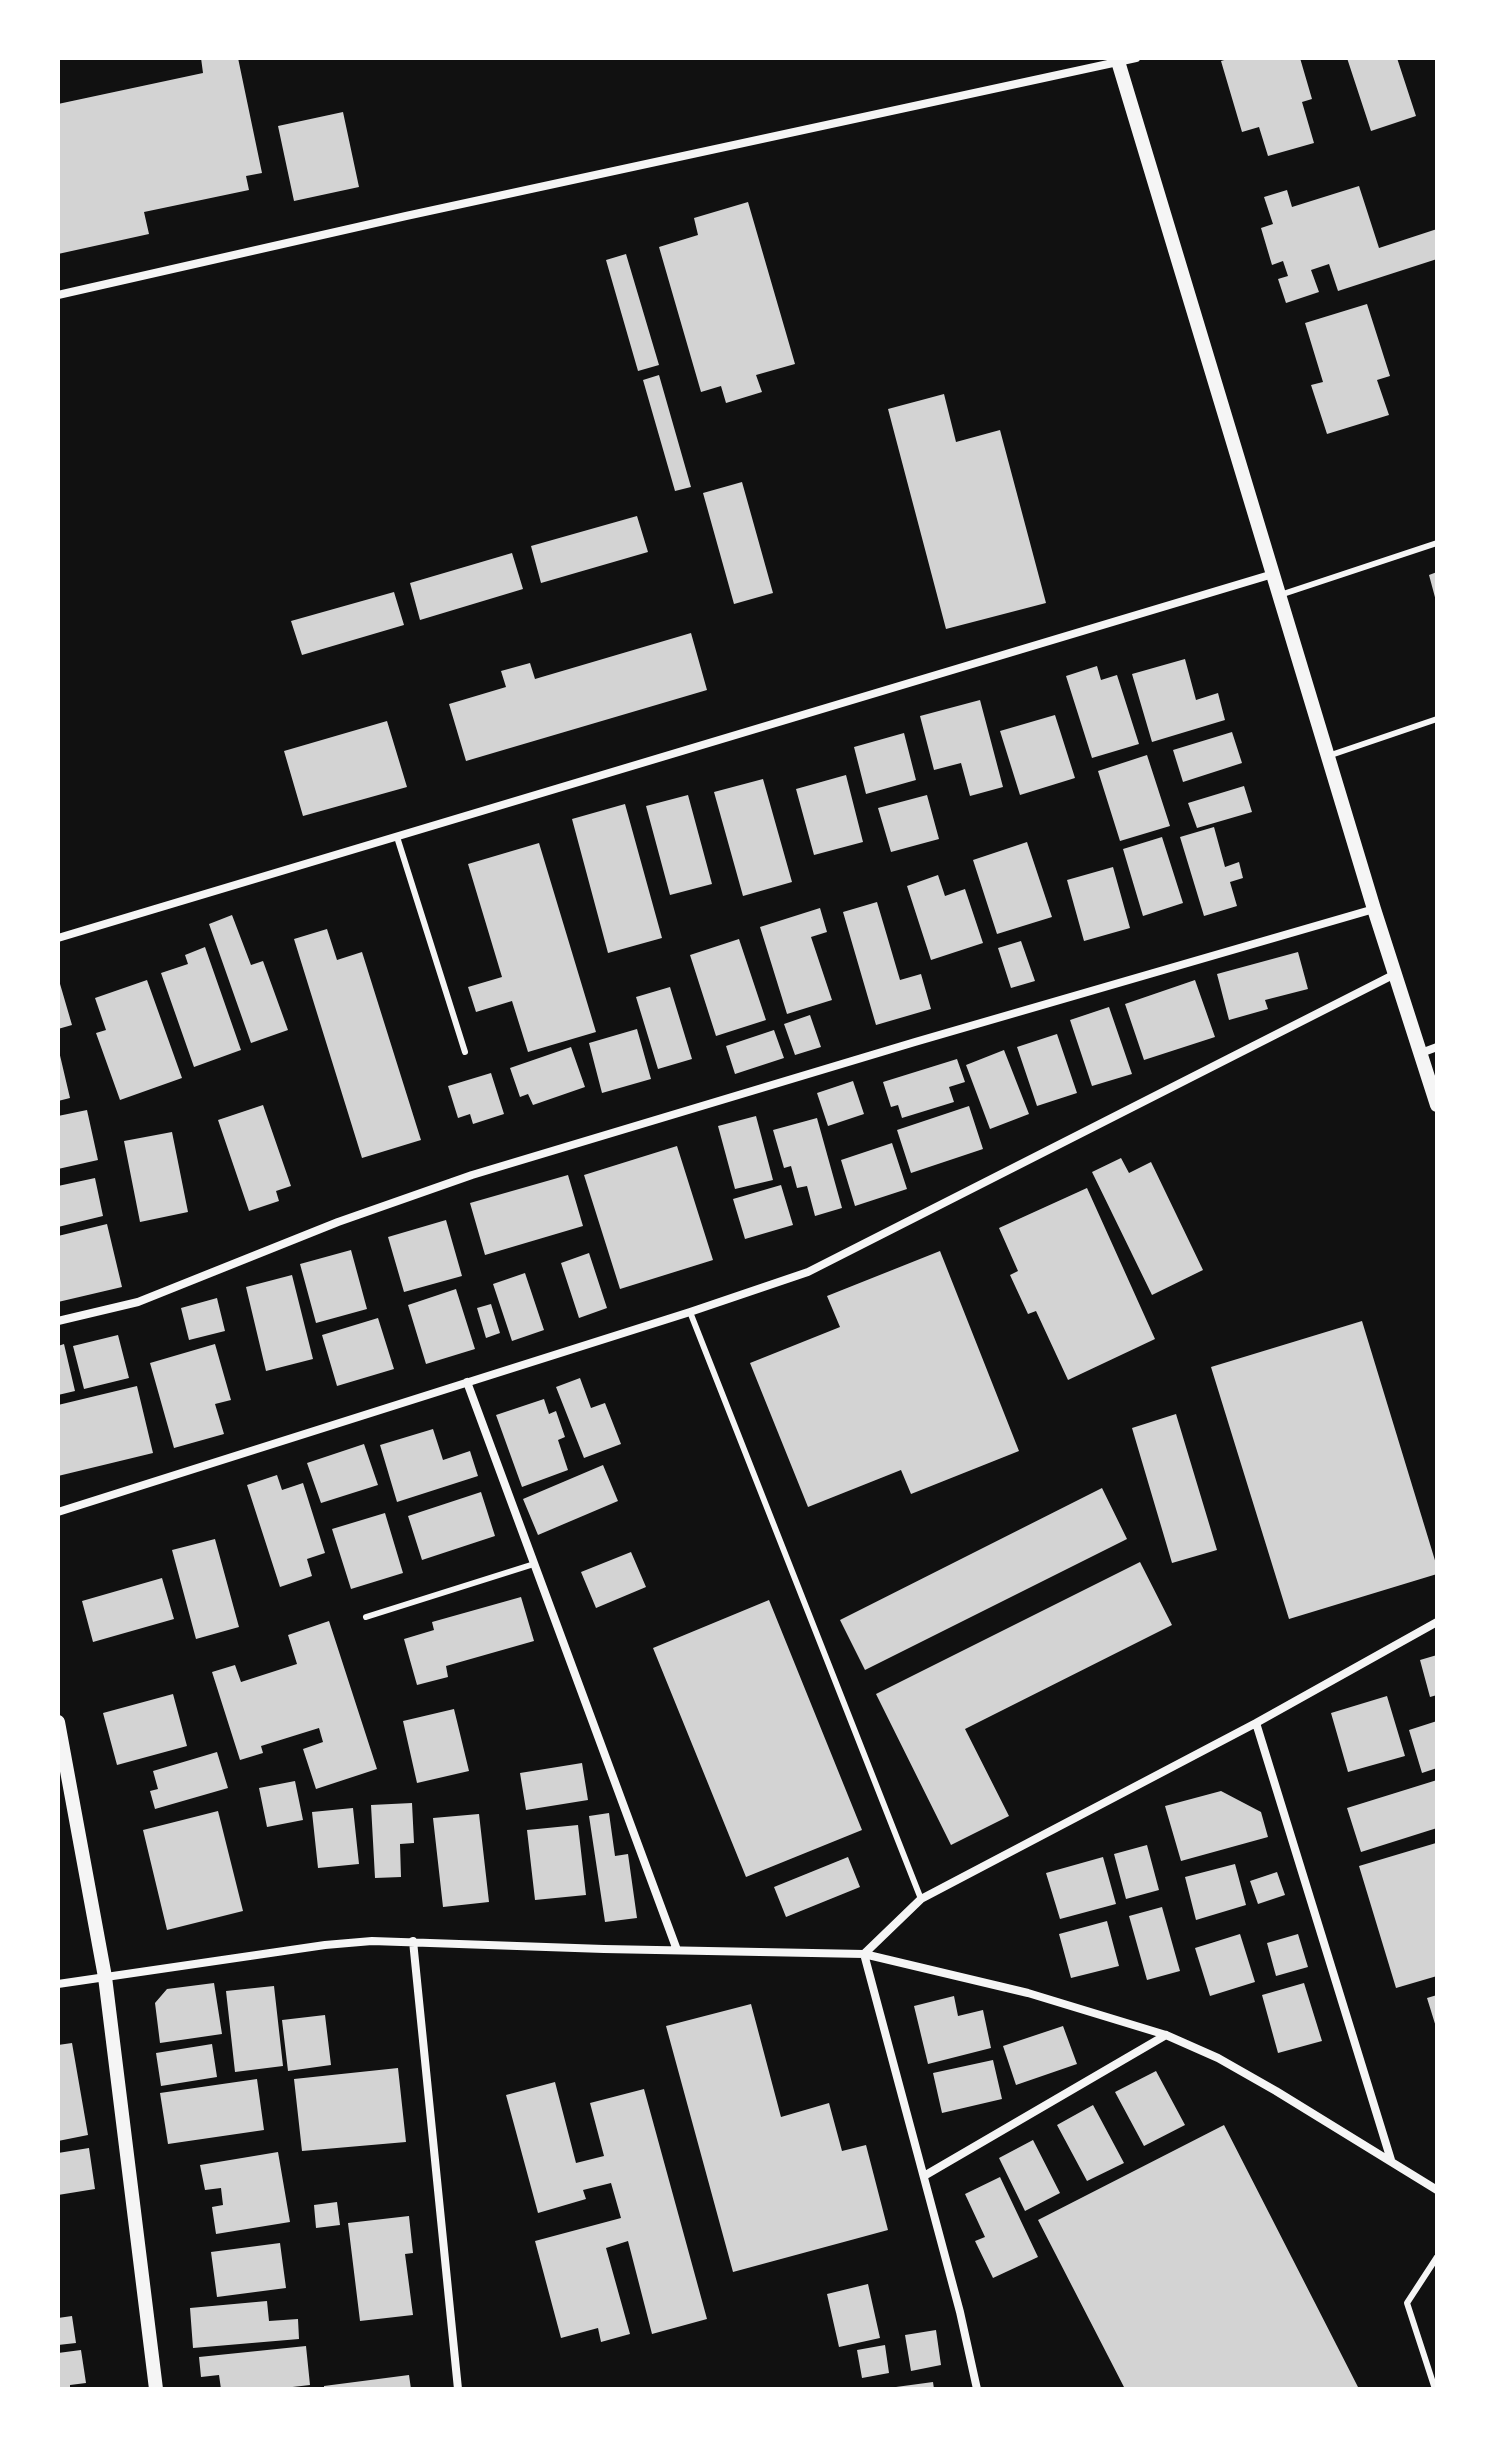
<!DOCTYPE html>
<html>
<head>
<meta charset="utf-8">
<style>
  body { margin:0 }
  #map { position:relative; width:1495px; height:2447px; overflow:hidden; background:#111; font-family:Karla,sans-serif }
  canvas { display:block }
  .frame { position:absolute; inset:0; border:60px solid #fff; pointer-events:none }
</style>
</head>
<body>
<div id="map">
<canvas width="1495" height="2447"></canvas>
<div class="frame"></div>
</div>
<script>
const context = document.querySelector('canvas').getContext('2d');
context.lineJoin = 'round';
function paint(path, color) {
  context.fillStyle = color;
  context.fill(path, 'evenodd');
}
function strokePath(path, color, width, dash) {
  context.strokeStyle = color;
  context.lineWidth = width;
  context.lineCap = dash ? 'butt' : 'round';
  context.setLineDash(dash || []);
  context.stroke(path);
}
paint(new Path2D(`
  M201,58H238L262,173L246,176L249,190L144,212L149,234L58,254V104L203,73Z
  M1231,58H1300L1312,99L1302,102L1314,143L1268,156L1259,127L1242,132L1221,61Z
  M1347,58H1397L1416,116L1371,131Z
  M343,112L359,187L294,201L278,126Z
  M1359,186L1379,248L1437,229V259L1338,291L1329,264L1311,270L1319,292L1286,303L1278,279L1288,276L1283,261L1272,265L1261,228L1273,224L1264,197L1287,190L1292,207Z
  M748,202L795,364L756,375L762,392L726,403L721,386L701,392L659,247L698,235L694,218Z
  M626,254L659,365L638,371L606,260Z
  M1367,304L1390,376L1377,380L1389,415L1327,434L1311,385L1323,382L1305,323Z
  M659,375L691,487L675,491L643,380Z
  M944,394L956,442L1000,430L1046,603L946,629L888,409Z
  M742,482L773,593L734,604L703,493Z
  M637,516L648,552L541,583L531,546Z
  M512,553L523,589L420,620L410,583Z
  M1437,572V600L1436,601L1429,575Z
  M394,592L404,625L302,655L291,621Z
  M691,633L707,690L466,761L449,704L506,687L501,671L530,663L535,679Z
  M1185,659L1196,700L1218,693L1225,720L1152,742L1132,674Z
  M1097,666L1101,680L1117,675L1139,744L1092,758L1066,676Z
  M980,700L1003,787L970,796L961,763L934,770L920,716Z
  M1055,715L1075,778L1020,795L1000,731Z
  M387,721L407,787L303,816L284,751Z
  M1232,732L1242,763L1183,782L1173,750Z
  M904,733L916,780L866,794L854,747Z
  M1147,755L1170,826L1120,841L1098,771Z
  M846,775L863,842L814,855L796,789Z
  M763,779L792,882L743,896L714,792Z
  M1244,786L1252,812L1197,828L1188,803Z
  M688,795L712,884L670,895L646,806Z
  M927,795L939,839L891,852L878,808Z
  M625,804L662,938L608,953L572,819Z
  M1214,827L1225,867L1239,862L1243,878L1230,882L1237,906L1204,916L1180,837Z
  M1162,837L1183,903L1143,916L1123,849Z
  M1027,842L1052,917L997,934L973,860Z
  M539,843L596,1032L528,1052L512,1001L476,1012L468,987L502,977L468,864Z
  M1113,867L1130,928L1084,941L1067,880Z
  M938,875L945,896L965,889L983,943L931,960L907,886Z
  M877,902L900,980L921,974L931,1009L876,1025L843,912Z
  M820,908L827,932L811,937L832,1000L787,1014L760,927Z
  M232,915L251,965L263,961L288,1030L251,1043L209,924Z
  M327,929L337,960L362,952L421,1140L362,1158L294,939Z
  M739,939L766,1020L716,1036L690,955Z
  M1021,941L1035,981L1011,988L998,948Z
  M205,947L241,1050L194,1067L161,973L188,964L185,955Z
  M1298,952L1308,989L1265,1000L1268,1009L1229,1020L1217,974Z
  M58,977L72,1025L58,1029Z
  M147,980L182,1078L120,1100L96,1033L106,1030L95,998Z
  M1195,980L1215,1037L1144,1060L1125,1004Z
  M670,987L692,1059L658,1069L636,997Z
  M1109,1007L1132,1074L1092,1086L1070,1020Z
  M810,1015L821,1047L795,1055L784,1024Z
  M637,1029L651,1079L602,1093L589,1043Z
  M774,1030L784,1058L735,1074L726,1046Z
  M1057,1034L1077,1093L1037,1106L1017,1047Z
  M58,1047L70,1098L58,1101Z
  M571,1047L585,1087L533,1105L528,1094L520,1097L510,1068Z
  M1004,1050L1029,1114L990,1129L966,1065Z
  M957,1059L965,1082L949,1087L954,1102L902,1118L898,1105L891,1107L883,1082Z
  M491,1073L504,1114L473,1124L470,1114L458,1118L448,1086Z
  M853,1081L864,1114L828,1126L817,1093Z
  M263,1105L291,1186L276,1191L279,1201L249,1211L218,1120Z
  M969,1106L983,1149L911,1173L897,1130Z
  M87,1110L98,1160L58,1169V1116Z
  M756,1116L773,1180L735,1189L718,1126Z
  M817,1118L842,1208L815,1216L807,1186L797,1188L791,1166L784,1168L773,1130Z
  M172,1132L188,1212L140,1222L124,1141Z
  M892,1143L907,1189L855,1206L841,1160Z
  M677,1146L713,1260L620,1289L584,1175Z
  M1121,1158L1129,1173L1151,1162L1203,1270L1152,1295L1092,1172Z
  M568,1175L583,1226L485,1255L470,1203Z
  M95,1178L103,1216L58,1227V1186Z
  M781,1185L793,1225L745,1239L733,1199Z
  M1087,1188L1155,1339L1068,1380L1036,1311L1028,1314L1010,1275L1018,1271L999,1228Z
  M446,1220L462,1276L404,1292L388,1237Z
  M107,1224L122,1287L58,1302V1236Z
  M351,1250L367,1309L316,1323L300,1264Z
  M940,1251L1019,1451L911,1494L901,1470L808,1507L750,1363L840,1327L827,1296Z
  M589,1253L607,1308L579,1318L561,1263Z
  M525,1273L544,1330L512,1341L493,1284Z
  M292,1275L313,1359L266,1371L246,1287Z
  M456,1289L475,1349L426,1364L408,1305Z
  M217,1298L225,1331L189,1340L181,1308Z
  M491,1304L500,1333L486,1338L477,1308Z
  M378,1318L394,1369L337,1386L322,1335Z
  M1362,1321L1437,1567V1574L1289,1619L1211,1367Z
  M118,1335L129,1378L84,1389L73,1346Z
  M64,1344L75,1391L58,1395V1346Z
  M215,1344L231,1400L215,1404L224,1434L174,1448L150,1363Z
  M580,1378L591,1408L605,1403L621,1444L584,1458L556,1387Z
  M137,1386L153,1453L58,1476V1405Z
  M544,1399L549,1414L556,1411L565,1437L558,1440L568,1470L522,1487L496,1415Z
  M1176,1414L1217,1550L1172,1563L1132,1428Z
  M433,1429L443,1460L470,1451L478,1476L397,1502L380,1445Z
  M364,1444L378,1485L321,1503L307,1463Z
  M603,1465L618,1501L538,1535L523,1499Z
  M277,1475L282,1490L303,1483L325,1553L307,1559L312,1576L280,1587L247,1485Z
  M1102,1488L1127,1539L865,1670L840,1620Z
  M481,1492L495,1536L422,1560L408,1516Z
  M385,1513L403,1573L351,1589L332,1529Z
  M215,1539L239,1627L196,1639L172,1550Z
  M631,1552L646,1587L596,1608L581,1572Z
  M1140,1562L1172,1625L965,1729L1009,1816L951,1845L876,1694Z
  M162,1578L174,1619L93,1642L82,1601Z
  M521,1597L534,1641L446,1666L448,1677L417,1685L404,1639L434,1630L432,1622Z
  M769,1600L862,1830L746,1877L653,1648Z
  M329,1621L377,1769L316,1789L303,1749L323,1742L319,1728L261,1746L263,1753L240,1760L212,1672L235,1665L241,1682L297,1664L288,1635Z
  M1437,1655V1695L1430,1697L1420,1660Z
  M173,1694L187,1746L117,1765L103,1713Z
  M1387,1696L1405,1756L1348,1772L1331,1713Z
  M454,1709L469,1771L417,1783L403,1721Z
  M1437,1721V1768L1422,1773L1409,1730Z
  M217,1752L228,1788L155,1809L150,1791L158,1789L153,1771Z
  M582,1763L588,1800L526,1810L520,1773Z
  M1437,1780V1828L1361,1852L1347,1808Z
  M295,1781L303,1820L267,1827L259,1788Z
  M1221,1791L1261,1812L1268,1837L1181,1861L1165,1806Z
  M412,1803L414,1843L400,1844L401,1877L375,1878L371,1805Z
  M353,1808L359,1864L318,1868L312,1812Z
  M218,1811L243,1911L167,1930L143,1830Z
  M609,1813L615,1856L628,1854L637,1918L605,1922L589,1816Z
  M479,1814L489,1902L443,1907L433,1818Z
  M578,1825L586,1895L535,1900L527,1830Z
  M1436,1843L1437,1976L1396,1988L1359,1866Z
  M1147,1845L1159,1890L1126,1899L1114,1854Z
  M848,1857L860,1887L786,1917L774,1887Z
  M1103,1857L1116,1904L1060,1919L1046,1873Z
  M1235,1864L1246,1905L1196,1920L1185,1877Z
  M1277,1872L1285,1895L1258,1904L1250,1881Z
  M1162,1907L1180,1971L1147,1980L1129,1916Z
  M1107,1921L1119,1966L1071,1978L1059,1934Z
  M1240,1934L1255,1982L1210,1996L1195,1948Z
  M1298,1934L1308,1967L1276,1976L1267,1943Z
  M214,1983L222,2034L160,2043L155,2003L167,1989Z
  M1304,1983L1322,2041L1278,2053L1262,1995Z
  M274,1986L283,2066L235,2072L226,1991Z
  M1437,1995V2027H1436L1427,1998Z
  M954,1996L958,2016L983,2010L991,2048L928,2064L914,2006Z
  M751,2004L781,2117L829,2103L842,2151L866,2145L888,2230L733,2272L666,2026Z
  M325,2015L331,2065L288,2071L282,2020Z
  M1063,2026L1077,2064L1016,2085L1003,2046Z
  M72,2043L88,2135L58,2141V2045Z
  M212,2044L217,2077L161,2086L156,2053Z
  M993,2060L1002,2099L942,2113L933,2073Z
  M398,2068L406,2142L302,2151L294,2079Z
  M1156,2071L1185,2125L1144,2146L1115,2092Z
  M257,2079L264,2130L168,2144L160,2093Z
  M555,2082L576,2163L604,2156L590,2103L644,2089L707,2319L652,2334L628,2241L606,2248L630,2334L601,2342L598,2328L561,2338L535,2241L621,2218L611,2183L583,2190L586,2199L538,2213L506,2095Z
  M1093,2105L1124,2163L1087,2181L1057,2125Z
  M1224,2125L1359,2389H1125L1038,2220Z
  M1033,2140L1060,2193L1025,2211L999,2158Z
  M89,2148L95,2189L58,2195V2153Z
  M278,2152L290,2222L216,2234L212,2207L223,2205L221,2188L205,2190L200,2165Z
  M1000,2177L1038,2257L993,2278L975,2241L985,2237L965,2194Z
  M337,2202L340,2225L316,2228L314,2205Z
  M409,2216L413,2253L405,2254L413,2315L360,2321L348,2223Z
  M280,2243L286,2288L217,2297L211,2252Z
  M868,2284L880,2338L839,2347L827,2294Z
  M267,2301L269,2321L298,2319L299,2339L193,2348L190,2308Z
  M72,2316L76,2343L58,2345V2318Z
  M936,2330L941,2365L911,2371L905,2335Z
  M885,2345L889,2373L862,2378L857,2350Z
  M306,2346L310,2385L275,2389H221L219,2375L201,2377L199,2357Z
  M81,2350L86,2383L70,2385V2389H58V2353Z
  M409,2375L411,2389H324V2386Z
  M933,2382L934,2389H896V2387Z`), '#d3d3d3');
strokePath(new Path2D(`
  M1280,595L1437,543
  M1328,756L1437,719
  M397,837L465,1052
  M690,1312L921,1899
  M366,1617L534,1564
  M1435,2389L1407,2303L1437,2257`), '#f5f5f5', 6);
strokePath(new Path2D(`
  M58,295L406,216L1136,58
  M58,938L1273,574
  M1421,1053L1437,1047
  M58,1321L138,1302L338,1222L472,1175L915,1042L1374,909
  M467,1382L677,1950
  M58,1512L690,1312L808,1272L1395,974
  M1256,1723L1391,2160
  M413,1941L458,2389
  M864,1954L921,1899L1256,1723L1437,1622
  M864,1954L960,2312L977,2389
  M58,1984L325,1945L372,1941L604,1949L864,1954L1028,1993L1166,2035L1218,2058L1276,2091L1437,2190
  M924,2176L1166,2035`), '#f5f5f5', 8);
strokePath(new Path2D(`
  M1117,58L1374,909L1437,1105
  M58,1722L105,1977L156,2389`), '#f5f5f5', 14);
</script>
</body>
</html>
